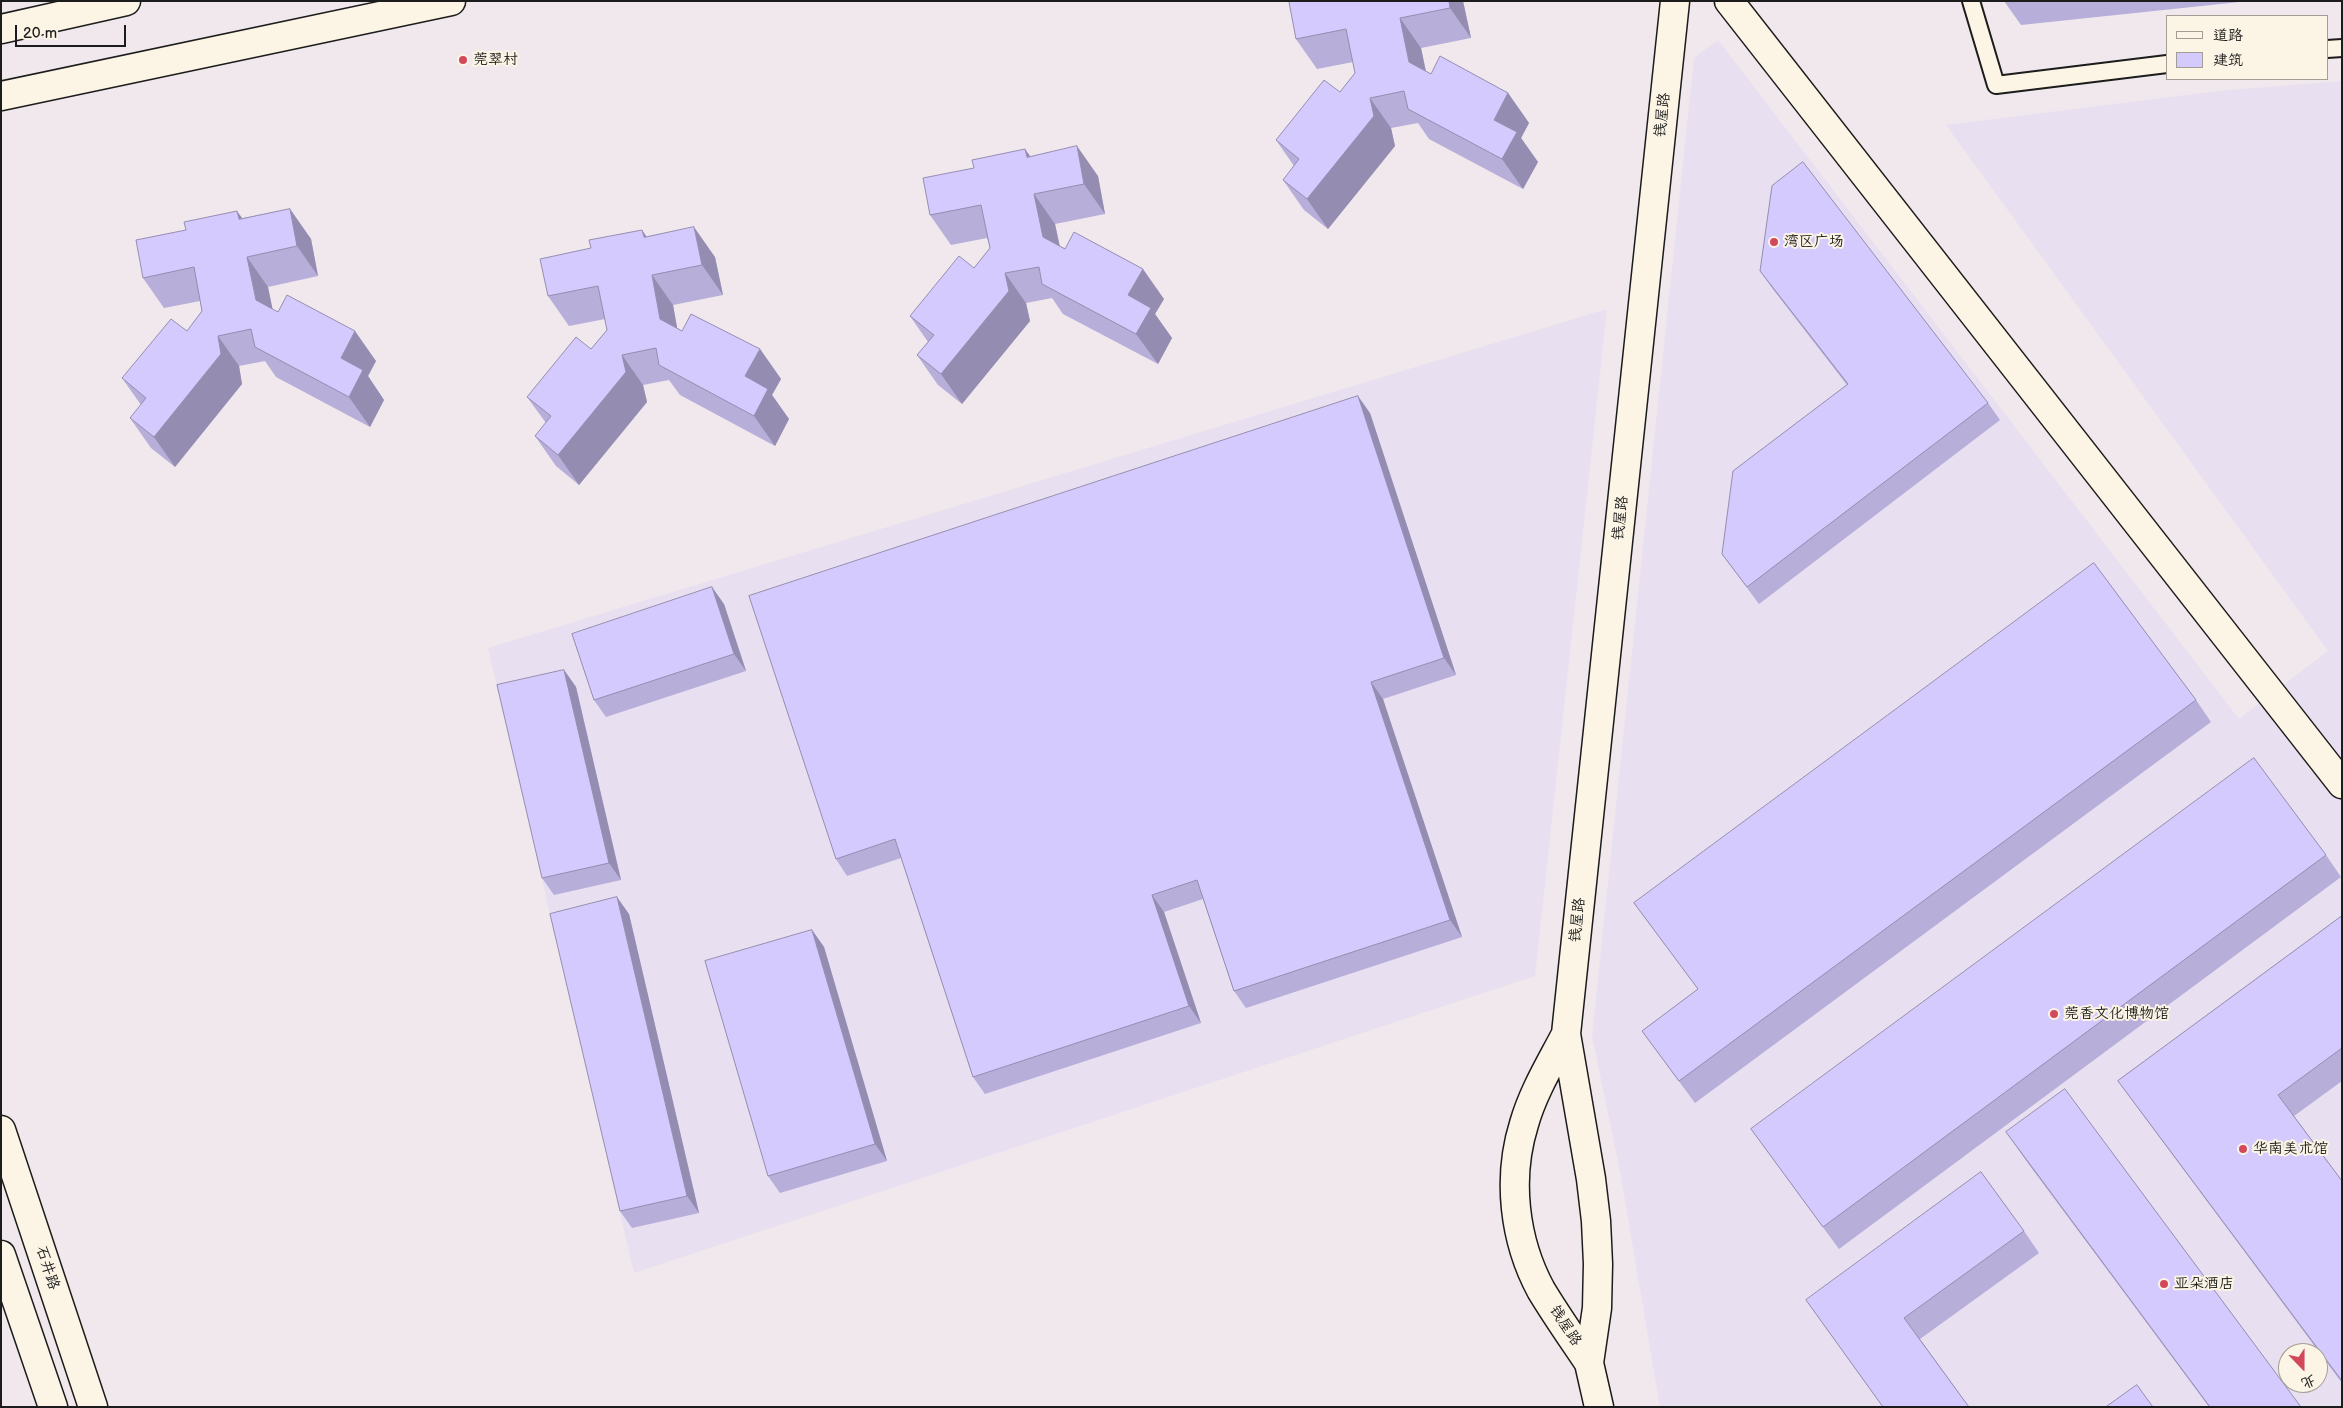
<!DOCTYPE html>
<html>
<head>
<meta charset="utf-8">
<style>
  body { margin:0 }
  #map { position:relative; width:2343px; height:1408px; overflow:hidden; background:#f0e8ec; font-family:"Balsamiq Sans","LXGW WenKai TC",sans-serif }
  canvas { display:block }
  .frame { position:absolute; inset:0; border:2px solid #1c1c1c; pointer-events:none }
  .legend { position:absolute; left:2166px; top:15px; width:162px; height:65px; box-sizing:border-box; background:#fcf5e5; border:1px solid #a29e95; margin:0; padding:6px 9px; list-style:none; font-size:15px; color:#1c1c1c }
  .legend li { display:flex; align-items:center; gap:10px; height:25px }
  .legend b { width:25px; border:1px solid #a29e95 }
  .north { position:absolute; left:2278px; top:1343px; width:50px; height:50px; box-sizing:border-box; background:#fcf5e5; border:1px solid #a29e95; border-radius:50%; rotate:158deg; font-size:14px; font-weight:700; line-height:20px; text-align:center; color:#1c1c1c }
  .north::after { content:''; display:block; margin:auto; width:18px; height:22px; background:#d1495b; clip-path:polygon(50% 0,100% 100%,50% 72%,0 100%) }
  .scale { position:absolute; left:15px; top:25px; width:111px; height:22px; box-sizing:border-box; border:2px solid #1c1c1c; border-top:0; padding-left:6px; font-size:15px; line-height:18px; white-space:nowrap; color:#1c1c1c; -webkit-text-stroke:4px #fcf5e5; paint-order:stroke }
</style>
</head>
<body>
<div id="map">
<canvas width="2343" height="1408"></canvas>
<div class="frame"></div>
<ul class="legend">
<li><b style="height:6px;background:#fcf5e5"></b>道路</li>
<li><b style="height:14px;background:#d5cafd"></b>建筑</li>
</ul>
<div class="north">北</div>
<div class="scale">20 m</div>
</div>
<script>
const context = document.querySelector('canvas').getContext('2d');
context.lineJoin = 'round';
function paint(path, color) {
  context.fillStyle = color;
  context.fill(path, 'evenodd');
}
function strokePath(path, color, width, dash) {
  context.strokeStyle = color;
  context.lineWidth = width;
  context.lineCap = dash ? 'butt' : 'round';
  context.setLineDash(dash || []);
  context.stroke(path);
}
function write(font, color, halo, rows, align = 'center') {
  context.font = font + ' "Balsamiq Sans","LXGW WenKai TC",sans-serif';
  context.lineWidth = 4;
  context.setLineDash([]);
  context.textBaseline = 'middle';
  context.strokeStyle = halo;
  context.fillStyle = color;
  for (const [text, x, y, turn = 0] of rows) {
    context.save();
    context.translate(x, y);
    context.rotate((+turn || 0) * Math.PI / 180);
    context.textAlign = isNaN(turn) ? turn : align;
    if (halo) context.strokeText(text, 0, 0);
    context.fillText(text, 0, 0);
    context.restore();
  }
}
paint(new Path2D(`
  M1718,40L2239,719L2328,651L1946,125L2218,91L2342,81V1407H1660L1621,1176L1592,1036L1694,58ZM2288,1353H2318V1383H2288Z
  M1607,309L1535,976L634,1273L488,648Z`), '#e8dff1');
const lane = new Path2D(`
  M1971,1L1996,85L2167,64
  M2327,49L2342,48`);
const street = new Path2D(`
  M1729,1L2342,784
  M1566,1034C1551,1063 1533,1092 1524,1124C1507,1178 1514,1240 1541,1290C1556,1315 1573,1339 1589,1363
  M1599,1407L1589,1363L1597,1308L1598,1264L1596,1221L1591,1179L1566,1034L1675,1`);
const secondary = new Path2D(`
  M1,29L126,1
  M1,96L451,1
  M1,1130L93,1407
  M1,1255L53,1407`);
strokePath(lane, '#1c1c1c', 20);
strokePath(street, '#1c1c1c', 31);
strokePath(secondary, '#1c1c1c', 31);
strokePath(lane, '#fcf5e5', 16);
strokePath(street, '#fcf5e5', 28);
strokePath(secondary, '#fcf5e5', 28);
paint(new Path2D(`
  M1294,1H1463L1471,38L1421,48L1426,71L1431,74L1508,93L1529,123L1521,138L1538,162L1523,189L1429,139L1418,123L1391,128L1395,146L1328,229L1304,210L1283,180L1294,166L1276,140L1340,92L1355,73L1353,62L1317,69L1296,39Z
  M2004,1H2249L2021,25Z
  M1025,149L1030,156L1098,176L1105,214L1055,224L1060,246L1164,299L1155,314L1172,338L1158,364L1063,314L1052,298L1026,303L1030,321L962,404L938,385L917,355L928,342L910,316L974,268L990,248L987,238L951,245L930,215L974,168Z
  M290,209L311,239L318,276L268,287L272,309L376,361L368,376L384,400L370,427L276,377L265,361L239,366L242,384L175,467L151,448L130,418L141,405L122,378L187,331L202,311L200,301L164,308L143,278L243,218Z
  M647,237L715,257L723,295L673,305L677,328L682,331L760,349L781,379L772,395L789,419L775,446L680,395L669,380L643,385L647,402L579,485L556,466L535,436L546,423L527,397L591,349L607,330L605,319L569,326L548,296Z
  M1760,271L1988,403L2000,420L1759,604L1722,554L1847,385L1772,288Z
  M1370,413L1456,675L1383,699L1462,937L1246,1008L1234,991L1203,899L1164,912L1201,1023L985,1094L973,1077L901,858L847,876L836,859Z
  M724,604L746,671L606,717L594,700Z
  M564,670L576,687L621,880L554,895L542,878Z
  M2196,700L2211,722L1695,1103L1642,1031L1698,989L1634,903Z
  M2326,855L2341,877L1839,1249L1751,1129Z
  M629,914L699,1213L632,1228L620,1211Z
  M2342,916V1081L2294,1116L2342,1181V1383L2134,1103L2118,1081Z
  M812,930L824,947L887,1161L780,1193L768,1176Z
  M2006,1132L2301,1407H2209L2027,1162Z
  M2024,1231L2039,1253L1920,1339L1969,1407H1883L1806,1300Z`), '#b7aeda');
paint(new Path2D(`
  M1449,1H1463L1471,38L1450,8Z
  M1400,18L1421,48L1430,92L1409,62Z
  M1508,93L1529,123L1521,138L1538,162L1523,189L1502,159L1494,120Z
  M1370,98L1391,128L1395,146L1328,229L1307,199Z
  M1077,146L1098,176L1105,214L1084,184Z
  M1025,149L1046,179L1027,157Z
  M1034,194L1055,224L1064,268L1043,237Z
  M290,209L311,239L318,276L297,246Z
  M237,211L259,241L239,219Z
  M694,227L715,257L723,295L702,265Z
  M642,230L663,260L644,237Z
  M247,257L268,287L277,330L256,300Z
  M1143,269L1164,299L1155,314L1172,338L1158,364L1136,334L1128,295Z
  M1005,273L1026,303L1030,321L962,404L941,374Z
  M652,275L673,305L681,349L660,319Z
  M355,331L376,361L368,376L384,400L370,427L349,397L341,358Z
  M218,336L239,366L242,384L175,467L154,437Z
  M760,349L781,379L772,395L789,419L775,446L754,416L745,376Z
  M622,355L643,385L647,402L579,485L558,455Z
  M1358,396L1370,413L1456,675L1444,658Z
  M712,587L724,604L746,671L734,654Z
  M564,670L576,687L621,880L609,863Z
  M1371,682L1383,699L1462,937L1450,920Z
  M1152,895L1164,912L1201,1023L1189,1006Z
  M617,897L629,914L699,1213L687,1196Z
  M812,930L824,947L887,1161L875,1144Z`), '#958db1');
const building = new Path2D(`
  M1294,1H1449L1450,8L1400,18L1409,62L1431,74L1440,56L1508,93L1494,120L1517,132L1502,159L1408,109L1404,91L1370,98L1374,116L1307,199L1283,180L1299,159L1276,140L1324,80L1340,92L1355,73L1346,29L1296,39L1289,2Z
  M1077,146L1084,184L1034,194L1043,237L1065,249L1074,232L1143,269L1128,295L1151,308L1136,334L1042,284L1039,267L1005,273L1009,291L941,374L917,355L934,335L910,316L959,256L974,268L990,248L981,205L930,215L923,178L974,168L972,160L1025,149L1027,157Z
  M1803,162L1988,403L1747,587L1722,554L1733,471L1848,384L1760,271L1772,186Z
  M290,209L297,246L247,257L256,300L278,312L287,295L355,331L341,358L363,370L349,397L255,347L251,329L218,336L221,354L154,437L130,418L146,398L122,378L171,319L187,331L202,311L194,267L143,278L136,240L186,230L184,222L237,211L239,219Z
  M694,227L702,265L652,275L660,319L682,331L691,314L760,349L745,376L768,389L754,416L659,365L656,348L622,355L626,372L558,455L535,436L551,416L527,397L576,337L591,349L607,330L598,286L548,296L540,259L591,248L589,240L642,230L644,237Z
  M1358,396L1444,658L1371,682L1450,920L1234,991L1197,880L1152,895L1189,1006L973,1077L895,839L836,859L749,596Z
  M2094,563L2196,700L1679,1081L1642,1031L1698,989L1634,903Z
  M712,587L734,654L594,700L572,634Z
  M564,670L609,863L542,878L497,685Z
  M2254,758L2326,855L1823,1227L1751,1129Z
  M617,897L687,1196L620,1211L550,914Z
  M2342,916V1048L2278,1095L2342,1181V1381L2118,1081Z
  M812,930L875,1144L768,1176L705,961Z
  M2065,1089L2301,1407H2210L2006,1132Z
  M1981,1172L2024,1231L1904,1318L1969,1407H1883L1806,1300Z
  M2137,1385L2153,1407H2106Z`);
paint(building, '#d5cafd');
strokePath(building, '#958db1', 1);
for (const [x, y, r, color] of [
  [463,60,5,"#d1495b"],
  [1774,242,5,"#d1495b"],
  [2054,1014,5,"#d1495b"],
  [2243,1149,5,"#d1495b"],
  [2164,1284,5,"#d1495b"]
]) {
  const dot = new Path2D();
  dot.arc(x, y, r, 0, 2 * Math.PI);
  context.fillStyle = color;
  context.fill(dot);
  strokePath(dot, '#fcf5e5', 2);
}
write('15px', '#1c1c1c', '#fcf5e5', [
  ["莞翠村",473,60],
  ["湾区广场",1784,242],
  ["莞香文化博物馆",2064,1014],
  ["华南美术馆",2253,1149],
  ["亚朵酒店",2174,1284]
], 'left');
write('15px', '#1c1c1c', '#fcf5e5', [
  ["钱屋路",1663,115,-84],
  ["钱屋路",1621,518,-84],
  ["钱屋路",1578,920,-84],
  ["石井路",47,1268,72],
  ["钱屋路",1565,1326,57]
]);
</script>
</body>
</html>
